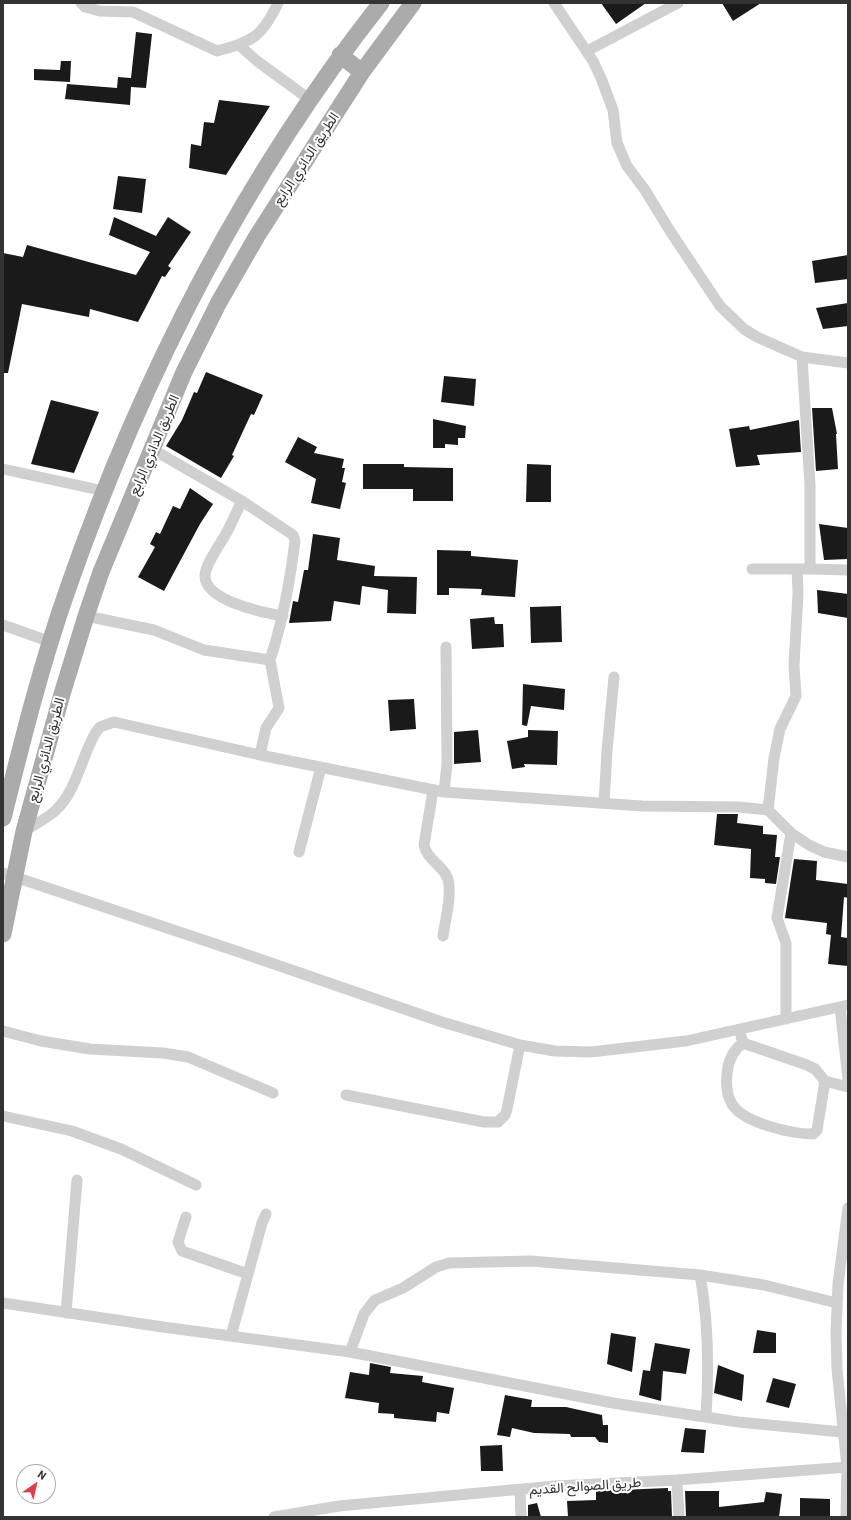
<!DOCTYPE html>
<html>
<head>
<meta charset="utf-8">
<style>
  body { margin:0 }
  #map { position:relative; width:851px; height:1520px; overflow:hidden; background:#fff; font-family:Barlow,sans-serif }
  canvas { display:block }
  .frame { position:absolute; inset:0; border:4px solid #333; pointer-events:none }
  .north { position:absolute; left:16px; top:1464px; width:40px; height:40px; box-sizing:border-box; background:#fff; border:1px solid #adadad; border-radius:50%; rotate:34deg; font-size:11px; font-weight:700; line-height:16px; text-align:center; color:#333 }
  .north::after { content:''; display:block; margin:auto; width:14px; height:18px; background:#e63946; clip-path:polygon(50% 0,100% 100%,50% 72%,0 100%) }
</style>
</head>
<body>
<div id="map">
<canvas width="851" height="1520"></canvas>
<div class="frame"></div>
<div class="north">N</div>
</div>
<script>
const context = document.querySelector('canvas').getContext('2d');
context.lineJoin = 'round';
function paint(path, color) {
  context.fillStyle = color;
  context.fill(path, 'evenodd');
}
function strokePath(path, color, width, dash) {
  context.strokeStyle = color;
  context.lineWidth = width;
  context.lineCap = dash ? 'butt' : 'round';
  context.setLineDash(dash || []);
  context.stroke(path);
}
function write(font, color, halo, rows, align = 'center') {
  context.font = font + ' Barlow,Vazirmatn,sans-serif';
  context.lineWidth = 4;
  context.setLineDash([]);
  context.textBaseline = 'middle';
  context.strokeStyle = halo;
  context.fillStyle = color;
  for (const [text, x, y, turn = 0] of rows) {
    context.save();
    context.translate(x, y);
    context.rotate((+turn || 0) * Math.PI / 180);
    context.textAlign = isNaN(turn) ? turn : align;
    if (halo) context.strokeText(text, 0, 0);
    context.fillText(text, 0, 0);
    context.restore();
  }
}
paint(new Path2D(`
  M601,3H646L616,24Z
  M722,3H761L733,21Z
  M136,32L152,34L146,88L131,87L130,105L65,99L67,84L117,88L118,77L131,78Z
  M61,61H71L70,82L34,80V69L60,70Z
  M219,100L270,106L226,175L189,168L191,144L201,146L204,122L214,123Z
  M118,176L146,179L142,213L113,209Z
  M114,217L156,236L168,217L191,232L168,266L171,268L165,277L162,276L138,322L90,309L89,317L22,304L8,373H3V253L23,257L27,245L136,275L150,252L109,235Z
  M848,255V279L815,283L812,261Z
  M848,303V326L823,329L816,308Z
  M206,372L263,395L254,415L251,414L232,455L234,456L221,478L166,446L182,420L194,392L197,393Z
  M444,376L476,379L474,406L441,402Z
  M51,400L99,412L74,473L31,464Z
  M812,408H832L837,434H836L838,469L816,471Z
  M433,419L466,426L465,438H458V445L445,444V448H433Z
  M799,420L801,452L757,455L760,465L736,467L729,429L749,426L750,430Z
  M298,437L317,447L314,453L344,459L342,468H345L342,482L346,483L340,509L311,503L316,479L285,462Z
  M363,464H404V467L453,468V501H413V489H363Z
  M527,464L551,465V502H526Z
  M190,488L213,504L200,524L164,591L138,577L155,547L150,544L156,532L160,534L173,506L180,509Z
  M819,524L848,528V559L824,560Z
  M313,534L340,538L337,560L375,566L374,576L417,577L416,614L387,613L388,590L362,586L360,605L334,601L331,621L289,623L293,601L298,602L304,570H308Z
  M437,550L471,551V556L518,560L515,597L481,595L482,589L449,588V595H437Z
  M817,590L848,594V618L818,613Z
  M561,606L562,642L531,643L530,607Z
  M494,617L495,624H503L504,647L472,649L470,619Z
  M523,684L565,689L564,710L531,706L527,726L522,725Z
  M414,699L416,729L390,731L388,700Z
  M478,730L481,762L454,764V732Z
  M528,730L558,731L557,765L524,764L525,767L512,769L507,741L528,737Z
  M717,814H738L737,823L763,826V834L777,835L775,857H780L776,884L765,883V879L750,878L751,849L714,845Z
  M794,859L817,861L816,880L848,884V898L844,897L841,937L848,938V966L828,964L831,935L826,934L827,923L785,918Z
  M757,1330L776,1333V1353H753Z
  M611,1333L636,1337L632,1372L607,1364Z
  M655,1343L690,1349L686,1374L663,1371L661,1401L639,1395L643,1370L650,1371Z
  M370,1363L391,1367L390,1373L423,1376L422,1382L454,1388L449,1414L437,1412L436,1422L394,1418V1414L378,1413L379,1403L345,1398L350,1372L369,1375Z
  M718,1365L744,1375L742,1401L714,1393Z
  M773,1378L796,1384L789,1408L766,1402Z
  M505,1395L532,1400L531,1407H566L602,1415L603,1425H608V1443L599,1442L595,1437H571L570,1434L534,1433L512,1428L510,1437L497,1435Z
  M685,1428L706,1430L704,1453L681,1452Z
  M502,1445L503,1471H481L480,1446Z
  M668,1488V1491H671L672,1517H568L567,1501L596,1500V1491Z
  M685,1491H719V1507L764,1502L766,1492L782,1494L779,1517H686Z
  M800,1498L830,1499V1517H800Z
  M537,1503L541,1517H528V1505Z`), '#1a1a1a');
strokePath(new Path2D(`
  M81,3L85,7L100,11L133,12L217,51C253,41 262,37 278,3
  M554,3L593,61L601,78L613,110L617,143L627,166L645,190L670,231L720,306L744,329L757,337L802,357L848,363
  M239,45L257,61L309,99
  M587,51L678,3
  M152,449L242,501L293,535L295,541C290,581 283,621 270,660
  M3,469L104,491
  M242,501C237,511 232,522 227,532C221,543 206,563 205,575C204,601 265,613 283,616
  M752,569H810V485L802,357
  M810,569L848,570
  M86,616L154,630L204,650L270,660L279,708L266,728L260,755
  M3,625L51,642
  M433,790L424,845C426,858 440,864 446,875C454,888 445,921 443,936
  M444,792L447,764L446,647
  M604,803L607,751L614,677
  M768,810L774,758L780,729L796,696L794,665L798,593L797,569
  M24,831C34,825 46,819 55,811C77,791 81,757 96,732L100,727L114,722L260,755L444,792L642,806L739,807L768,810L791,833L809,845L824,852L848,857
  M299,852L321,767
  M3,873L245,954L442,1022L520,1045L555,1051L591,1052L686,1041L848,1005
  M840,1007L848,1079
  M786,1019V943L777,918L791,833
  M3,1031L41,1041L90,1049L163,1053L188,1057L273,1093
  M741,1036L743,1043L807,1065L815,1069L825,1081L848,1087
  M743,1043C733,1050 728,1062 727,1074C726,1084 727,1096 732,1104C743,1123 792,1134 813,1134L817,1130L825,1081
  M346,1095L484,1122H498L505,1115L507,1109L520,1045
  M3,1116L72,1131L121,1149L196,1185
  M186,1217L178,1242L182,1251L248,1274
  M700,1275C709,1323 709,1369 706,1417
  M3,1303L163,1327L350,1352L613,1403L738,1422L842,1432
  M66,1313L77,1180
  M231,1336L262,1223L266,1214
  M350,1352L364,1314L375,1300L403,1288L436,1267L449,1263L531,1261L700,1275L764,1285L837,1303
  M677,1480L679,1517
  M520,1490L521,1517
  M274,1517L339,1506L555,1486L677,1480L848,1467
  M846,1517L847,1467L837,1369L836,1332L838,1284L848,1208`), '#d0d0d0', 11);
strokePath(new Path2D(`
  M340,55L362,72
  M3,818C22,742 41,665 67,591C140,381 243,178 381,3
  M3,934L24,831L62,694L86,616L101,572L184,372L219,302L257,236L362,72L413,3`), '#ababab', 17);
write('14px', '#333', '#fff', [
  ["الطريق الدائري الرابع",306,159,-57],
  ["الطريق الدائري الرابع",154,445,-67],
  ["الطريق الدائري الرابع",46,750,-75],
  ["طريق الصوالح القديم",585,1486,-4]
]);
</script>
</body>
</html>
